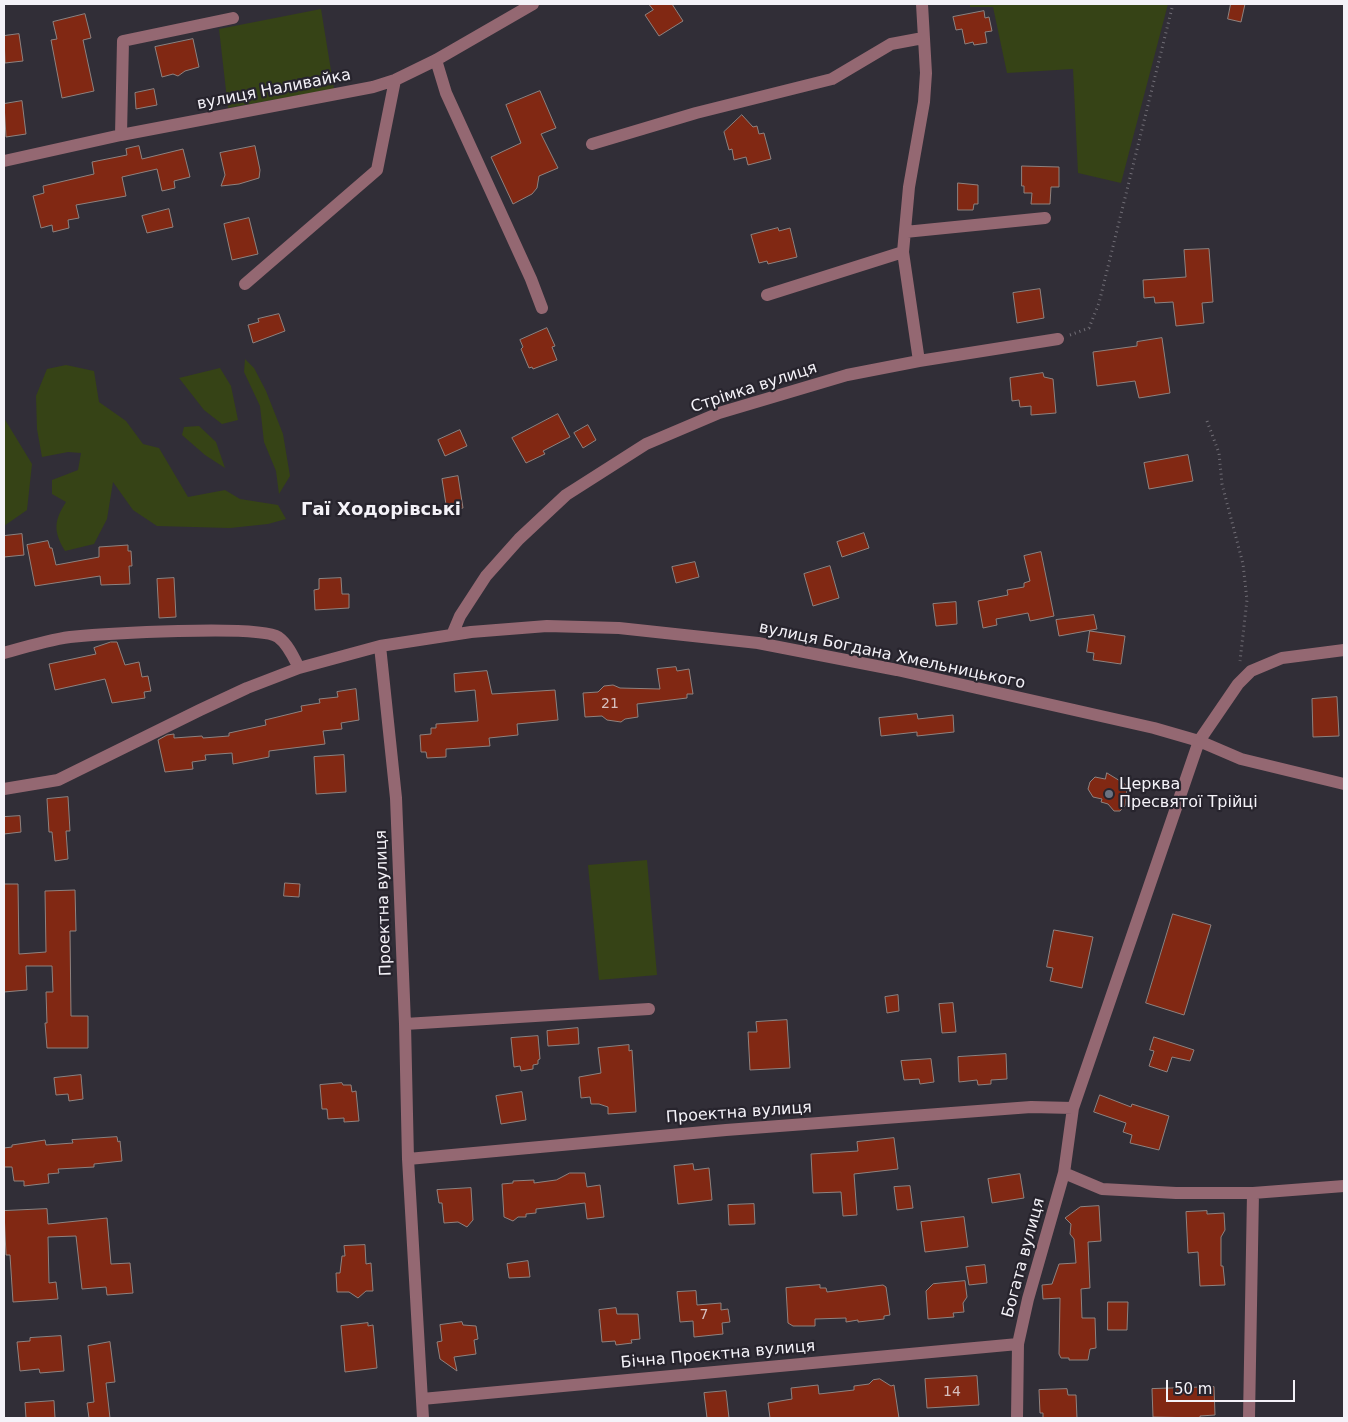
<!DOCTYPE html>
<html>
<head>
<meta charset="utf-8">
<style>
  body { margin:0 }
  #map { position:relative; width:1348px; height:1422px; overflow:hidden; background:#312e37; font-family:"DejaVu Sans",sans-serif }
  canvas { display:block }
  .frame { position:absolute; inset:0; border:5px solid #f4f2f8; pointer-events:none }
  .scale { position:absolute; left:1166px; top:1380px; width:129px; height:22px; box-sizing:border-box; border:2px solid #f4f2f8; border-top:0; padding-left:6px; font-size:15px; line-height:18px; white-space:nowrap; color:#f4f2f8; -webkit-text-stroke:4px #27242d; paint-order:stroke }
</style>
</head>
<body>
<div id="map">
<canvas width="1348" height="1422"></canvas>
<div class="frame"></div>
<div class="scale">50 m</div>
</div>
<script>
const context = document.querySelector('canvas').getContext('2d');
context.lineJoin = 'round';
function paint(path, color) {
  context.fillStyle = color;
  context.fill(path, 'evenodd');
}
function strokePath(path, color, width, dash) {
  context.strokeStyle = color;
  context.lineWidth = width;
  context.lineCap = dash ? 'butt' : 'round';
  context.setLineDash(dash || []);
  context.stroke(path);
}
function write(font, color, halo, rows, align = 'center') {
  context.font = font + ' "DejaVu Sans",sans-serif';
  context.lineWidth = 4.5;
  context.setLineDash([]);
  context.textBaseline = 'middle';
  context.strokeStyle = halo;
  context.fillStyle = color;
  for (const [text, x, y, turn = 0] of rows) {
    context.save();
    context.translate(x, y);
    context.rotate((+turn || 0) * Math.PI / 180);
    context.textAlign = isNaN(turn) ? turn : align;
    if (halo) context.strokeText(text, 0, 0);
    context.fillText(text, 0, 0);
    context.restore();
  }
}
paint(new Path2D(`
  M970,4H1168L1121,183L1078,173L1073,69L1007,73L993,7H970Z
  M321,9L334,89L228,108L219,29Z
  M245,359L254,368L266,391L283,434L290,476L279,494L276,471L264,442L260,406L244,372Z
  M66,365L94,371L99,402L126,421L143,444L159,448L188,497L225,490L240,499L278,505L286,519L268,524L230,528L157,526L133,510L113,482L107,519L94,544L65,551C53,531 54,521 66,502L52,494V480L78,470L81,453L68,452L42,457L37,429L36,396L47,369Z
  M220,368L231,386L238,420L222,424L204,410L179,378Z
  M4,418L32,464L27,510L4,526Z
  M199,426L216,442L225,468L205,455L182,435L184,427Z
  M647,860L657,975L599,980L588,865Z`), '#364316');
const building = new Path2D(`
  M649,4H672L683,21L659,36L645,15L653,10Z
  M1231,4H1245L1241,22L1228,19Z
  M984,11L985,18L989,17L992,31L985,32L987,43L974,45L973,42L965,44L962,29L956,30L953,17Z
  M85,14L91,38L83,40L94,91L62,98L51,40L57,39L53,22Z
  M19,34L23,61L5,63L4,36Z
  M193,39L199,67L185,71L178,76L173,74L162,77L155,47Z
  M154,89L157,105L136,109L135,93Z
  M540,91L556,128L541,134L558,168L539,176L537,188L532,194L513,204L491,157L521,143L506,105Z
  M22,101L26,134L6,137L4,104Z
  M742,115L753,127L757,126L759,134L764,133L771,159L748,165L746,157L734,160L732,149L729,150L724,132Z
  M139,146L142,159L183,149L190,177L174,181L175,188L162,191L157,169L122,177L126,196L76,205L79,218L68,220L69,228L53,232L52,225L41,228L33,196L44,193L43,186L94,174L92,162L127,155L126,149Z
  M255,146L260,170L259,178L239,184L221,186L225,175L220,153Z
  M1022,166L1059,167V187H1051L1050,204H1031L1032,193H1024V186H1022Z
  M958,183L978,185V204H974L973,210H958Z
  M169,209L173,227L147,233L142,216Z
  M249,218L258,254L232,260L224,224Z
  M778,228L779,231L790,228L797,257L768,264L767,261L759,263L751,235Z
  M1209,249L1213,302L1202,303L1204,323L1176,326L1173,302L1155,303L1154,297L1144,298L1143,280L1186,277L1184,250Z
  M1040,289L1044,318L1017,323L1013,293Z
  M279,314L285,331L253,343L248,325L259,322L258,319Z
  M547,328L555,346L552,347L557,360L533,369L532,367L529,368L521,349L523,347L520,340Z
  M1162,338L1170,393L1139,398L1135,381L1097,386L1093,352L1137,346V342Z
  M1043,373L1044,377L1053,379L1056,413L1031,415V406L1020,407L1019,400L1012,401L1010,378Z
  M558,414L570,437L543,451L545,454L526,463L512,438Z
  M588,425L596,440L583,448L574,433Z
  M460,430L467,446L445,456L438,440Z
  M1188,455L1193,481L1149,489L1144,463Z
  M458,476L463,508L447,511L442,479Z
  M864,533L869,548L842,557L837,542Z
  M22,534L24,555L4,557V536Z
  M48,541L50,548H52L56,565L99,557V547L128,545V551H131L132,566H129L130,584L101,585L100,576L35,586L27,545Z
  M1041,552L1054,616L1030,621L1028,613L996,619L997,625L983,628L978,601L1008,595L1007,590L1024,587V583L1030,581L1024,556Z
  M695,562L699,577L676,583L672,567Z
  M830,566L839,598L813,606L804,574Z
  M174,578L176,617L159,618L157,579Z
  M341,578L342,594H349V608L315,610L314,590L319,589V579Z
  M956,602L957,624L936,626L933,604Z
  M1094,615L1097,629L1059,636L1056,620Z
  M1090,631L1125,636L1121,664L1093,660L1094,653L1087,652Z
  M111,642H117L125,665L139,662L142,677L148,676L151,691L144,692L145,698L112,703L105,679L55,690L49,664L96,654L94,648Z
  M676,667L677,671L689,669L693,694H687V698L637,704L638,717L625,719L621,722L607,720L602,716L585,717L583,693L598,692L604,686L613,685L620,688L660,689L657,669Z
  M487,671L492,694L555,690L558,720L517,724L518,735L489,738L490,746L446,749V757L427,758L426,752H421L420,735L431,734V728H436V724L478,721L475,690L455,692L454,674Z
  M356,689L359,720L341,723L342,729L323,731L325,744L269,751V757L233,764L232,753L205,755L206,760L192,762L193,769L165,772L158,740L167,735L174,734V738L202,736L203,738L229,736V733L266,725L265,720L302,711L301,706L320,703L319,699L338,697L337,692Z
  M1337,697L1339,736L1313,737L1312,699Z
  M917,714L918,719L953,715L954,732L917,736V732L881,736L879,718Z
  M344,755L346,792L316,794L314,757Z
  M1107,773L1125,784L1127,788L1125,806L1120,811H1114L1108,804L1101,802L1102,799L1093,797L1088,789L1090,782L1095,777L1105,779Z
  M68,797L70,831H66L68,859L55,861L52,832H49L47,799Z
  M20,816L21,832L4,834V817Z
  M285,883L300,884L299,897L284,896Z
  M4,884H18L19,954L46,952L45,891L75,890L76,931H70L71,1016H88V1048H47L45,1023H47L46,992H53L52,966H26L27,990L4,992Z
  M1173,914L1211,925L1184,1015L1146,1003Z
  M1054,930L1093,937L1082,988L1050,981L1053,968L1047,967Z
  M898,995L899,1011L887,1013L885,997Z
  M953,1003L956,1032L942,1033L939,1004Z
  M787,1020L790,1068L750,1070L748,1032H757L756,1022Z
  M578,1028L579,1044L548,1046L547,1031Z
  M538,1036L540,1059L538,1060V1064L533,1065V1069L521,1071L520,1066L514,1067L511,1038Z
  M1154,1037L1194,1050L1190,1061L1172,1057L1167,1072L1149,1066L1154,1051L1150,1050Z
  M629,1045V1051L632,1050L636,1112L608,1114V1107L599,1104H591L590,1097L581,1098L579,1077L601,1073L598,1048Z
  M1006,1054L1007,1079L991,1080V1084L978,1085L977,1080L959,1082L958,1057Z
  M931,1059L934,1082L920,1084L919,1079L904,1080L901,1061Z
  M81,1075L83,1099L69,1101L68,1094L56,1095L54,1078Z
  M342,1083L343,1085H351L352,1092L356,1091L359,1121L344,1122V1118L328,1119L327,1109H322L320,1085Z
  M522,1092L526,1120L501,1124L496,1096Z
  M1100,1095L1131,1107L1132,1104L1169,1116L1159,1150L1130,1143L1132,1135L1123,1132L1126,1123L1094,1112Z
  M117,1137L118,1142L120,1141L122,1161L94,1164V1167L58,1169L59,1173L48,1174L49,1183L24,1186V1181H14L12,1167H4V1148L12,1147V1145L45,1140L46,1145L73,1143L72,1140Z
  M894,1138L898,1169L854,1174L857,1215L843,1216L841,1192L813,1193L811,1154L858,1151L857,1142Z
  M693,1164L694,1170L709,1168L712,1200L678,1204L674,1166Z
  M570,1173H585L587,1187L600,1185L604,1217L587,1219L585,1203L536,1209V1213L526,1214V1217H518L513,1221L504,1217L502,1184L513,1183V1181L534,1180V1183L556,1180Z
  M1020,1174L1024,1198L992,1203L988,1179Z
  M910,1186L913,1208L897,1210L894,1187Z
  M471,1188L473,1220L467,1227L458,1222L444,1223L442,1203H439L437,1190Z
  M754,1204L755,1224L729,1225L728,1205Z
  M1099,1206L1101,1241L1088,1242L1090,1288L1081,1289L1082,1318H1095L1096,1348L1090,1349L1088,1360H1069V1358H1061L1059,1354L1060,1298L1043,1299L1042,1285L1052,1284L1059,1264L1076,1263L1074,1239L1070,1234L1071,1224L1065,1218L1080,1207Z
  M47,1209L48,1224L107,1218L111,1264L130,1263L133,1293L107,1295L106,1287L82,1289L76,1236L48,1237L49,1283L56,1282L58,1299L13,1302L10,1255H6L4,1211Z
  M1207,1211V1214L1224,1213L1225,1230L1221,1237V1266H1223L1225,1285L1200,1286L1198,1252L1188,1253L1186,1212Z
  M964,1217L968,1247L925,1252L921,1222Z
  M365,1245L366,1264L371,1263L373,1291H366L358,1298L349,1292H337L336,1273H340L342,1256H345L344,1246Z
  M528,1261L530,1277L509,1278L507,1264Z
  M985,1265L987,1283L969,1285L966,1267Z
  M965,1281L967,1297L963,1303L964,1312L953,1313L954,1317L928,1319L926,1291L933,1284Z
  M820,1285V1288H826L827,1292L883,1285L886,1287L890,1315L884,1316V1319L858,1322V1320L846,1322V1318L815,1319V1326H793L788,1323L786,1288Z
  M696,1291L697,1305L721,1303V1310L728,1309L730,1322L722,1323L723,1334L694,1337L693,1321L680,1322L677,1292Z
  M1108,1302H1128L1127,1330H1108Z
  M616,1308L617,1314H638L640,1339L631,1340L632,1343L616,1345L615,1341L602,1342L599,1310Z
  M462,1322L463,1325L476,1326L478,1339L474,1340L476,1354L454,1357L457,1371L440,1359L437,1342L442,1341L440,1325Z
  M368,1323V1326L373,1325L377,1368L345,1372L341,1326Z
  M61,1336L64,1371L40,1373L39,1369L20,1371L17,1342L30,1341V1338Z
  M110,1342L115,1382L106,1383L110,1418H89L87,1403L94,1402L88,1346Z
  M977,1376L979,1405L927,1408L925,1379Z
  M880,1379L891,1386L894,1385L899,1418H770L768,1403L792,1399L791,1388L818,1385L819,1394L854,1390V1386L869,1384L873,1380Z
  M1214,1387L1215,1415L1200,1416V1418L1153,1417L1152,1389Z
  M1067,1389L1068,1395H1076L1077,1418H1043V1413H1040L1039,1390Z
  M726,1391L729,1418H707L704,1393Z
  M54,1401L55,1418H26L25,1403Z`);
paint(building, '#812813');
strokePath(building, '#8e827f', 1);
strokePath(new Path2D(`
  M1070,335L1089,328L1099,303L1173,4
  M1207,421L1219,453L1222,484L1243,564L1247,600L1240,661`), '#716e76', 3, [1, 4]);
strokePath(new Path2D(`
  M436,60L446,93L531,279L542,308
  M121,135L123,41L233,18
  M592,144L696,113L832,79L891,44L923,38
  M4,161L121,135L373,87L395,80L436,60L533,4
  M905,232L1045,218
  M245,284L377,170L395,80
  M767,295L903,252
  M919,361L903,252L909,187L924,102L926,73L922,4
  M452,635L460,616L486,576L519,539L566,495L646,444L719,413L847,375L919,361L1058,339
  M380,646L396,798L405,1024L408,1159
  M4,653C25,647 48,640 70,637C100,634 259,624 278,637C288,644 294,658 299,668
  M4,789L58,780L200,710L247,688L299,668L380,646L471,632L547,626L619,628L758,643L897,670L1154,728L1199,741L1241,759L1344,784
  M405,1024L649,1009
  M1064,1173L1102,1189L1176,1193H1253L1344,1186
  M422,1399L1018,1344
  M423,1418L408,1159L726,1130L1031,1107L1073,1108
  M1017,1418L1018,1344L1028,1299L1064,1173L1073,1108L1199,741L1238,684L1251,671L1282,658L1344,650
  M1249,1418L1253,1193`), '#946872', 12);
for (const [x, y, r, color] of [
  [1109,794,5,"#6b7280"]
]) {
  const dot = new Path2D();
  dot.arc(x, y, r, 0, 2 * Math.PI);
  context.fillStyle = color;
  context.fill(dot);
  strokePath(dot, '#27242d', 2);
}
write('14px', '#d7c0bf', null, [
  ["21",610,704],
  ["7",704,1315],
  ["14",952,1392]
]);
write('16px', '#f4f2f8', '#27242d', [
  ["вулиця Наливайка",274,90,-11],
  ["Стрімка вулиця",754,388,-18],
  ["вулиця Богдана Хмельницького",892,656,12],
  ["Проектна вулиця",384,903,-92],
  ["Проектна вулиця",739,1113,-4],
  ["Богата вулиця",1024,1258,-75],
  ["Бічна Проєктна вулиця",718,1355,-5]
]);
write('16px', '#f4f2f8', '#27242d', [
  ["Церква",1119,785],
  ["Пресвятої Трійці",1119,803]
], 'left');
write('bold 18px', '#f4f2f8', '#27242d', [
  ["Гаї Ходорівські",381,510]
]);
</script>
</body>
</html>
